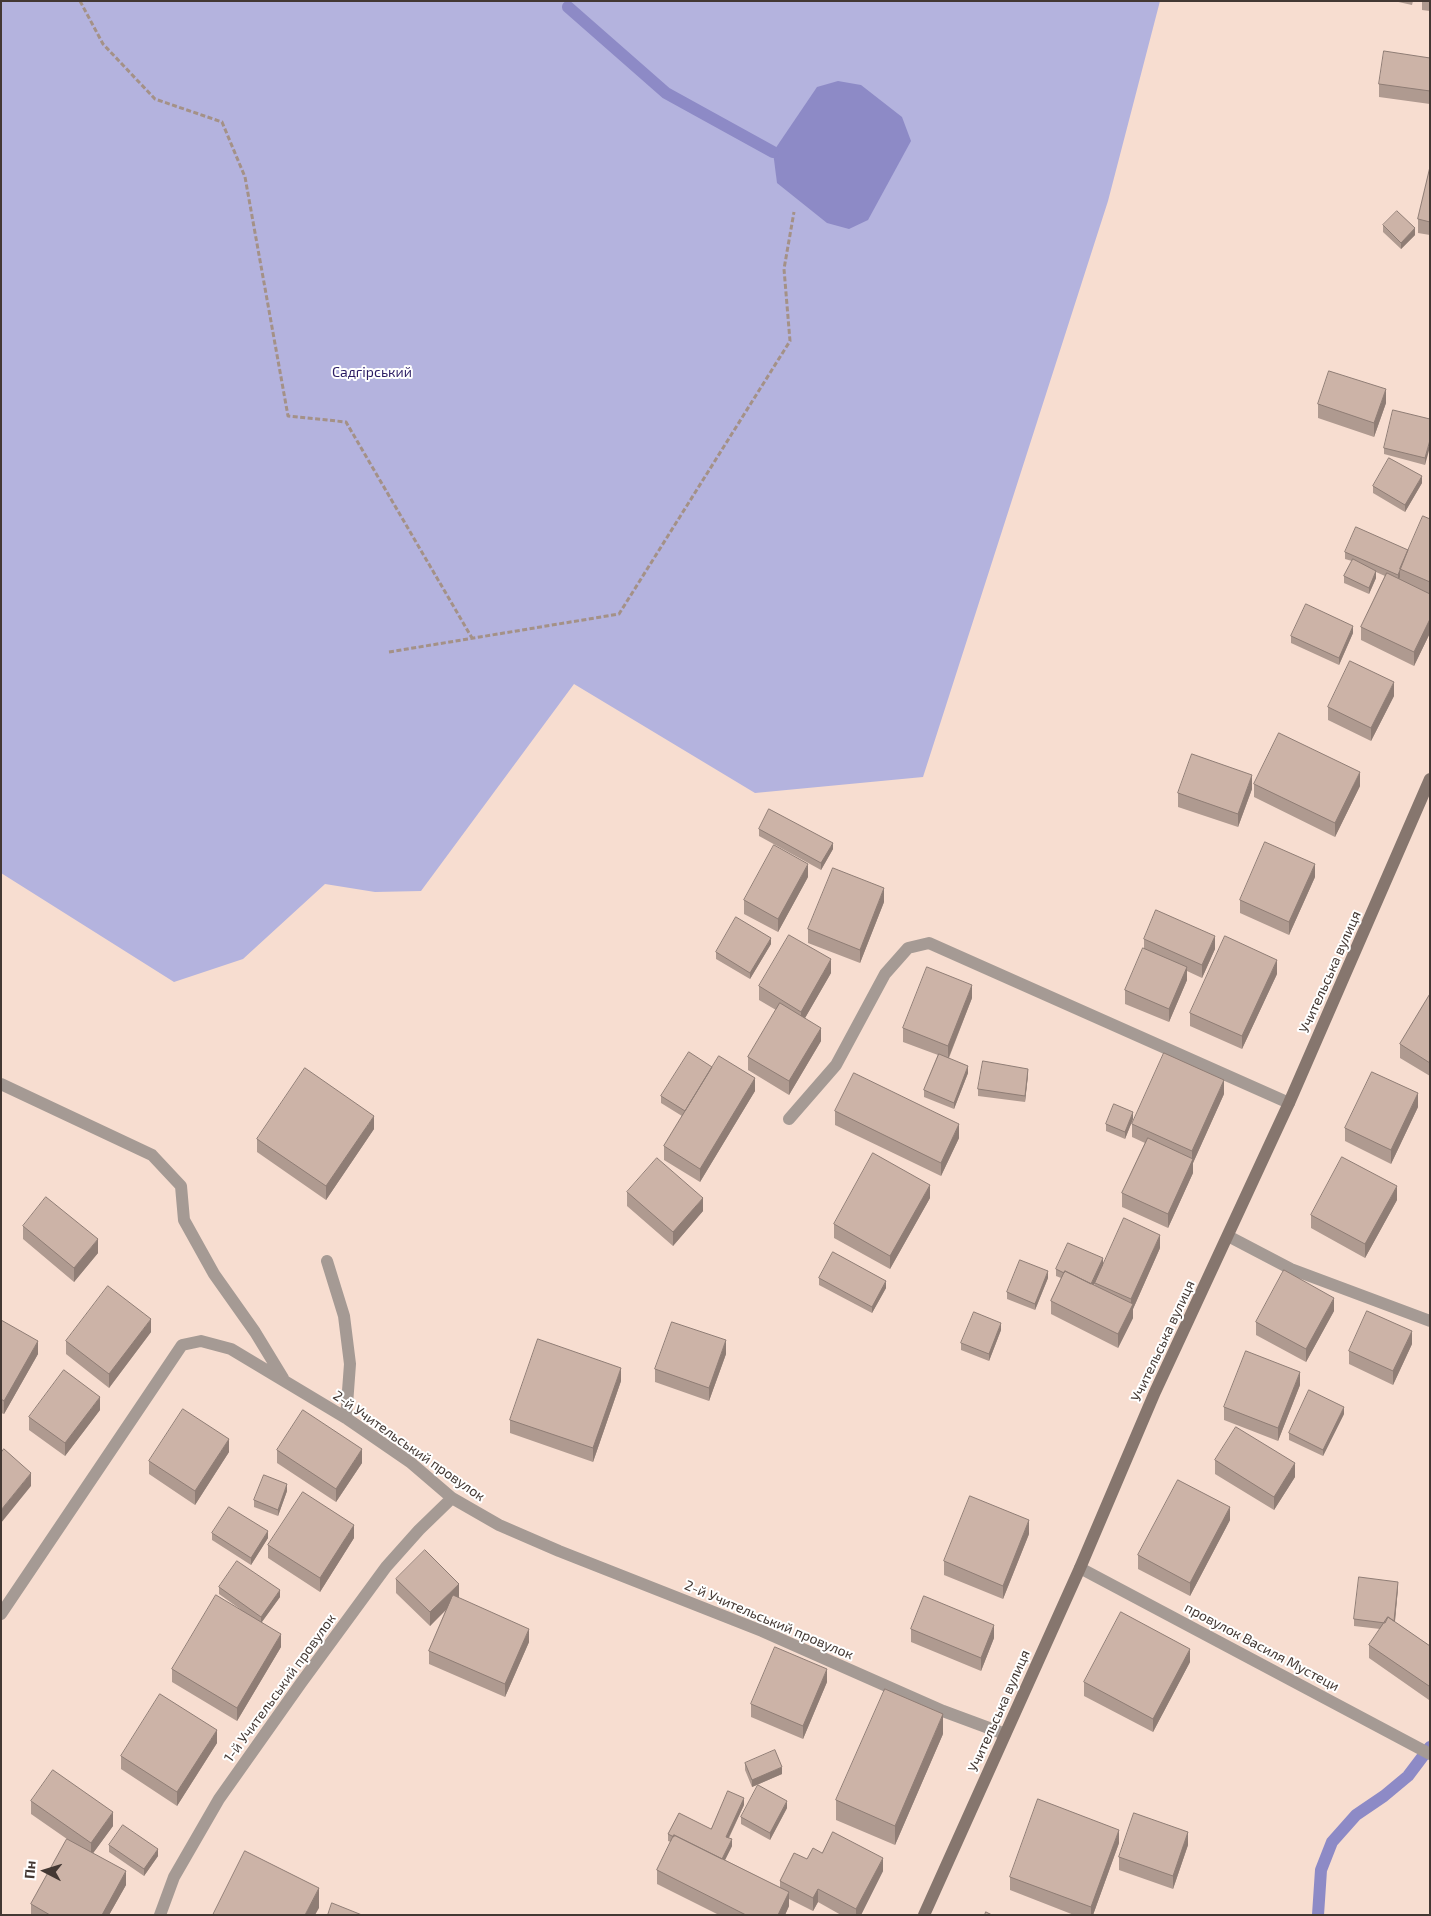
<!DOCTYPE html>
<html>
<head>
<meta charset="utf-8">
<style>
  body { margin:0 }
  #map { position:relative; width:1431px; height:1916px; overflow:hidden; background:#f7ddd0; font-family:"Exo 2",sans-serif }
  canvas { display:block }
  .frame { position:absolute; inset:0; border:2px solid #433833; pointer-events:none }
  .north { position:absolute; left:20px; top:1846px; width:50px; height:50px; -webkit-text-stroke:4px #fff; paint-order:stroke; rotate:275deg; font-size:14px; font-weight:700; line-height:20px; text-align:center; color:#433833 }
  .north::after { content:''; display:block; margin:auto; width:18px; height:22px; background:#433833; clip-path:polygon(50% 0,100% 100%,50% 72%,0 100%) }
</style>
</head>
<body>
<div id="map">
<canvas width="1431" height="1916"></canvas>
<div class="frame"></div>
<div class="north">Пн</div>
</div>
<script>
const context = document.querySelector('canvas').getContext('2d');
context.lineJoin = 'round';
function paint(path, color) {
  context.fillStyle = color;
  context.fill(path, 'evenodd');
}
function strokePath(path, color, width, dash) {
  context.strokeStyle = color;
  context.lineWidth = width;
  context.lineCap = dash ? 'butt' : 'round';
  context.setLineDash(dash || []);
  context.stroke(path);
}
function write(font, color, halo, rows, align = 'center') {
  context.font = font + ' "Exo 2",sans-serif';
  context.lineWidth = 4;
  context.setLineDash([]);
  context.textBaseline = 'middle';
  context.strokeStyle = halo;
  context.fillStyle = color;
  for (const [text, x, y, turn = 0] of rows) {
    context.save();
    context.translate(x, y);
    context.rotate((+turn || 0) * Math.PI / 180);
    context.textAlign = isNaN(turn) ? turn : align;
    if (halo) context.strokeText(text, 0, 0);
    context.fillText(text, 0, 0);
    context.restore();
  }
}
paint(new Path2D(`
  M1,1H1160L1108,201L923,777L755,793L574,684L421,891L375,892L325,884L243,959L174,982L1,873Z`), '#b4b3de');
paint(new Path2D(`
  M838,81L861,85L902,117L911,141L868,220L849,229L827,223L777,183L773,152L817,87Z`), '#8d8ac6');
strokePath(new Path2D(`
  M568,7L666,93L773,152
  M1318,1915L1321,1870L1332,1842L1356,1815L1384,1796L1408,1776L1430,1747`), '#8d8ac6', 12);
strokePath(new Path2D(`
  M80,1L103,44L155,99L222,122L245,177L288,416L346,422L472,638
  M389,652L619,614L790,341L784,269L794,212`), '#a49187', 3, [5, 2.5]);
strokePath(new Path2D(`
  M789,1119L836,1065L885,974L908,948L929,943L1289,1103
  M1228,1236L1291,1269L1430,1321`), '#a59a94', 12);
strokePath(new Path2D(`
  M1,1084L152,1155L181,1186L184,1220L214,1274L255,1332L283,1378
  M327,1261L344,1316L350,1364L346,1418
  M1080,1568L1430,1754
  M1,1614L182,1345L201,1341L231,1349L346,1418L410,1462L452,1498L499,1525L559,1551L762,1631L943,1711L1005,1734
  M160,1915L174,1877L219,1799L301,1683L386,1567L419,1530L452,1498`), '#a59a94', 12);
strokePath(new Path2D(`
  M924,1915L1080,1568L1155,1392L1289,1103L1430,779`), '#86766e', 12);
paint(new Path2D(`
  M1394,1H1413L1412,5Z
  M1422,1H1430V11L1422,10Z
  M1430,58V104L1379,97V84Z
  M1430,167V235L1418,233V219Z
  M1383,225L1415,235L1401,249L1383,232Z
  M1386,403L1374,437L1318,418V404Z
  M1430,419L1425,465L1384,454V448Z
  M1422,483L1405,512L1373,493V486Z
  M1430,519V633L1414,666L1361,640V627L1385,576L1376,572V578L1369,594L1344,583V576L1352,561L1345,559V552L1408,550Z
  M1353,633L1339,665L1291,643V636Z
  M1394,696L1371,741L1328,720V707Z
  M1254,784L1360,786L1335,837L1254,797Z
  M1252,789L1238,827L1178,807V793Z
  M759,829L833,849L821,870L759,836Z
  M808,877L778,932L744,914V900Z
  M1315,877L1289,935L1240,913V900Z
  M884,902L860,963L808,943V929Z
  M1144,939L1215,949L1202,978L1187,971V980L1169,1022L1125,1004V990L1144,949Z
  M771,944L750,979L716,959V952Z
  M831,973L805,1018L821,1041L789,1095L748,1070V1057L776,1010L759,1000V986Z
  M1277,974L1242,1049L1190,1026V1013Z
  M1430,994V1076L1400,1058V1044Z
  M972,998L949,1058L968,1073L954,1109L924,1097V1090L938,1055L903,1042V1028Z
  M712,1067L755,1091L700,1182L664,1160V1146L682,1116L661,1103V1096Z
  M1028,1075L1025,1102L978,1096V1089Z
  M1224,1094L1193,1163V1173L1168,1228L1122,1207V1193L1145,1143L1132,1137V1124Z
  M1418,1107L1391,1164L1345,1141V1128Z
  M835,1111L959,1138L941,1176L835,1125Z
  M1133,1119L1125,1139L1106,1131V1124Z
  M374,1129L326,1200L257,1152V1139Z
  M627,1192L703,1211L673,1246L627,1206Z
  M930,1198L890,1269L834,1238V1224Z
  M1397,1200L1365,1258L1311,1228V1215Z
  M23,1226L98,1253L74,1282L23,1239Z
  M1160,1248L1133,1309V1318L1118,1348L1051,1314V1301L1061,1278L1056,1276V1269L1103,1265L1094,1285L1095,1286V1283Z
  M819,1278L886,1288L872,1313L819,1285Z
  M1048,1278L1035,1310L1007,1299V1292Z
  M1334,1311L1306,1362L1256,1335V1322Z
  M1,1320L38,1354L4,1414L1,1413Z
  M1001,1330L989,1361L961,1350V1343Z
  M151,1332L109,1388L66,1354V1341Z
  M1412,1344L1393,1385L1349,1364V1351Z
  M726,1354L709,1401L655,1382V1369Z
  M621,1381L593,1462L510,1433V1420Z
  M1300,1385L1278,1441L1224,1420V1407Z
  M100,1410L65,1456L29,1430V1417Z
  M1344,1414L1323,1456L1289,1440V1433Z
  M277,1450L362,1463L336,1502L277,1463Z
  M229,1452L195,1505L149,1474V1461Z
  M1215,1460L1295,1477L1274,1510L1215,1474Z
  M287,1491L278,1516L254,1507V1500Z
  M1230,1520L1190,1596L1138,1569V1555Z
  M212,1533L268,1538L251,1565L212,1540Z
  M1029,1534L1003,1599L944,1575V1561Z
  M354,1538L320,1592L268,1558V1545Z
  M396,1579L459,1597L458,1598L529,1642L505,1697L429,1664V1651L447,1608L430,1626L396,1593Z
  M219,1587L280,1597L262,1622L281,1647L237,1721L172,1682V1669L240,1609L219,1594Z
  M1398,1588L1395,1622L1430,1646V1698L1429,1700L1369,1658V1645L1380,1629L1354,1626V1619Z
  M911,1629L994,1638L981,1671L911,1642Z
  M1190,1662L1153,1732L1084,1696V1682Z
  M827,1682L803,1739L751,1717V1704Z
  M943,1734L895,1845L836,1820V1800Z
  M217,1743L177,1806L121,1769V1756Z
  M745,1763L782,1774L752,1787L745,1770Z
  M31,1801L113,1826L93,1853L126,1885L109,1915H31V1904L67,1839L31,1814Z
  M744,1805L729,1838L732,1846L725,1860L780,1888V1881L807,1859L822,1853L883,1871L861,1915H841L818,1902L813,1911L789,1899V1906L785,1915H719L657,1884V1870L671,1842L668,1841V1834L711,1829Z
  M787,1808L770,1840L741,1824V1817Z
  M1119,1843L1093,1915H1074L1010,1890V1877Z
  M109,1845L158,1856L144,1876L109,1852Z
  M1188,1845L1173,1889L1119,1870V1857Z`), '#af9a90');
paint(new Path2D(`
  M1415,228V235L1401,249V243Z
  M1386,389V403L1374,437V423Z
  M1430,440V447L1425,465V458Z
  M1422,476V483L1405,512V505Z
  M1400,570V577L1398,582V575Z
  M1376,571V578L1369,594V588Z
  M1430,619V633L1414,666V652Z
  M1353,626V633L1339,665V658Z
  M1394,682V696L1371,741V728Z
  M1360,772V786L1335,837V823Z
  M1252,775V789L1238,827V814Z
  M833,843V849L821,870V863Z
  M808,864V877L778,932V919Z
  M1315,864V877L1289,935V922Z
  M884,888V902L860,963V950Z
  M1215,936V949L1202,978V965Z
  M771,938V944L750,979V973Z
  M831,959V973L801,1025V1012Z
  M1277,960V974L1242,1049V1036Z
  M1187,967V980L1169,1022V1009Z
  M972,985V998L948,1059V1046Z
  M821,1028V1041L789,1095V1081Z
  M968,1066V1073L954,1109V1103Z
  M1028,1069V1075L1025,1102V1096Z
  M755,1078V1091L700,1182V1169Z
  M1224,1080V1094L1193,1163V1173L1168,1228V1214L1192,1161V1151Z
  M1418,1093V1107L1391,1164V1150Z
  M1133,1112V1119L1125,1139V1132Z
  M374,1116V1129L326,1200V1186Z
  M959,1124V1138L941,1176V1163Z
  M930,1185V1198L890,1269V1256Z
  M1397,1186V1200L1365,1258V1244Z
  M703,1198V1211L673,1246V1232Z
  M1160,1235V1248L1133,1309V1318L1118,1348V1334L1131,1307V1299Z
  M98,1239V1253L74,1282V1268Z
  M1103,1258V1265L1091,1292V1285Z
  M1048,1271V1278L1035,1310V1304Z
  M886,1281V1288L872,1313V1307Z
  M1334,1298V1311L1306,1362V1349Z
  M151,1319V1332L109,1388V1374Z
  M1001,1323V1330L989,1361V1354Z
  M1412,1331V1344L1393,1385V1371Z
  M726,1340V1354L709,1401V1388Z
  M38,1341V1354L4,1414V1401Z
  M621,1368V1381L593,1462V1448Z
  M1300,1372V1385L1278,1441V1428Z
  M100,1397V1410L65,1456V1443Z
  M1344,1407V1414L1323,1456V1450Z
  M229,1439V1452L195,1505V1491Z
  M362,1449V1463L336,1502V1489Z
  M1295,1463V1477L1274,1510V1497Z
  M31,1473V1486L1,1523V1510Z
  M287,1484V1491L278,1516V1510Z
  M1230,1507V1520L1190,1596V1583Z
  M1029,1520V1534L1003,1599V1586Z
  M354,1525V1538L320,1592V1578Z
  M268,1531V1538L251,1565V1558Z
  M1398,1582V1588L1394,1630V1624Z
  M459,1584V1597L430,1626V1612Z
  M280,1590V1597L261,1623V1617Z
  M994,1625V1638L981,1671V1658Z
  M529,1629V1642L505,1697V1684Z
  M281,1634V1647L237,1721V1708Z
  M1190,1649V1662L1153,1732V1719Z
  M827,1669V1682L803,1739V1726Z
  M1430,1685V1698L1429,1700V1686Z
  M943,1714V1734L895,1845V1826Z
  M217,1730V1743L177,1806V1792Z
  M782,1767V1774L752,1787V1780Z
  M744,1798V1805L726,1843V1837Z
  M787,1801V1808L770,1840V1833Z
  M113,1812V1826L91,1856V1843Z
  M1119,1830V1843L1093,1915H1091V1907Z
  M1188,1832V1845L1173,1889V1876Z
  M732,1839V1846L721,1868V1861Z
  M158,1849V1856L144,1876V1869Z
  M883,1858V1871L861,1915H856V1909Z
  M126,1871V1885L109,1915H102Z
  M319,1888V1908L315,1915H305Z
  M818,1889V1902L813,1911V1898Z
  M789,1892V1906L785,1915H778Z`), '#8f7d75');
const building = new Path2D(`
  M1384,51L1430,58V91L1379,84Z
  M1430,167V222L1418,219Z
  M1397,211L1415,228L1401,243L1383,225Z
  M1329,371L1386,389L1374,423L1318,404Z
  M1393,410L1430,419V440L1425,458L1384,448Z
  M1389,458L1422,476L1405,505L1373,486Z
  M1423,516L1430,519V582L1400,569Z
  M1356,527L1408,550L1398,575L1345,552Z
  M1353,559L1376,571L1369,588L1344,576Z
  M1387,573L1430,594V619L1414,652L1361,627Z
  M1306,604L1353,626L1339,658L1291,636Z
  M1350,661L1394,682L1371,728L1328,707Z
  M1279,733L1360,772L1335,823L1254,784Z
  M1192,754L1252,775L1238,814L1178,793Z
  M769,809L833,843L821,863L759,829Z
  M1265,842L1315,864L1289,922L1240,900Z
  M774,845L808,864L778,919L744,900Z
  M833,868L884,888L860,950L808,929Z
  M1156,910L1215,936L1202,965L1144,939Z
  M736,917L771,938L750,973L716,952Z
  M789,935L831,959L801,1012L759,986Z
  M1225,936L1277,960L1242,1036L1190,1013Z
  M1143,948L1187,967L1169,1009L1125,990Z
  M927,967L972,985L948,1046L903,1028Z
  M1430,994V1063L1400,1044Z
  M780,1003L821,1028L789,1081L748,1057Z
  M689,1052L712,1067L685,1111L661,1096Z
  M1164,1053L1224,1080L1192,1151L1132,1124Z
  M939,1054L968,1066L954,1103L924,1090Z
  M719,1056L755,1078L700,1169L664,1146Z
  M983,1061L1028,1069L1025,1096L978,1089Z
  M305,1068L374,1116L326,1186L257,1139Z
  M1372,1072L1418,1093L1391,1150L1345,1128Z
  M854,1073L959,1124L941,1163L835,1111Z
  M1114,1104L1133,1112L1125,1132L1106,1124Z
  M1148,1138L1193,1159L1168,1214L1122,1193Z
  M873,1153L930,1185L890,1256L834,1224Z
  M1342,1157L1397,1186L1365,1244L1311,1215Z
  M657,1158L703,1198L673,1232L627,1192Z
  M46,1197L98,1239L74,1268L23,1226Z
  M1124,1218L1160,1235L1131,1299L1095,1283Z
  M1068,1243L1103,1258L1091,1284L1065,1271L1064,1273L1056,1269Z
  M833,1252L886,1281L872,1307L819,1278Z
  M1020,1260L1048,1271L1035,1304L1007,1292Z
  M1284,1270L1334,1298L1306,1349L1256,1322Z
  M1065,1271L1133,1304L1118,1334L1051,1301Z
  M108,1286L151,1319L109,1374L66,1341Z
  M1367,1311L1412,1331L1393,1371L1349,1351Z
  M974,1312L1001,1323L989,1354L961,1343Z
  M1,1320L38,1341L4,1401L1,1399Z
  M672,1322L726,1340L709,1388L655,1369Z
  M538,1339L621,1368L593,1448L510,1420Z
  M1246,1351L1300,1372L1278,1428L1224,1407Z
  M64,1370L100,1397L65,1443L29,1417Z
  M1309,1390L1344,1407L1323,1450L1289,1433Z
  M183,1409L229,1439L195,1491L149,1461Z
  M303,1410L362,1449L336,1489L277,1450Z
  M1236,1427L1295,1463L1274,1497L1215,1460Z
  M4,1449L31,1473L1,1510V1453Z
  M264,1475L287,1484L278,1510L254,1500Z
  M1178,1480L1230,1507L1190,1583L1138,1555Z
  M303,1492L354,1525L320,1578L268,1545Z
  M970,1496L1029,1520L1003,1586L944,1561Z
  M229,1507L268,1531L251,1558L212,1533Z
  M425,1550L459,1584L430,1612L396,1579Z
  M237,1561L280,1590L261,1617L219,1587Z
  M1359,1577L1398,1582L1394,1621L1388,1617L1385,1623L1354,1619Z
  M216,1595L281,1634L237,1708L172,1669Z
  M453,1595L529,1629L505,1684L429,1651Z
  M924,1596L994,1625L981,1658L911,1629Z
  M1121,1612L1190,1649L1153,1719L1084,1682Z
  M1388,1617L1430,1646V1685L1429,1686L1369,1645Z
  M775,1647L827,1669L803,1726L751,1704Z
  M885,1689L943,1714L895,1826L836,1800Z
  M160,1694L217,1730L177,1792L121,1756Z
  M775,1750L782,1767L752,1780L745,1763Z
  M53,1770L113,1812L91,1843L31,1801Z
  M758,1785L787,1801L770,1833L741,1817Z
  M728,1791L744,1798L726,1837L732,1839L722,1859L674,1835V1837L668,1834L679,1813L711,1829Z
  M1038,1799L1119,1830L1091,1907L1010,1877Z
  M1134,1813L1188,1832L1173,1876L1119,1857Z
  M123,1825L158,1849L144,1869L109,1845Z
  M833,1832L883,1858L856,1909L818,1889L813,1898L780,1881L794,1853L807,1859L813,1848L822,1853Z
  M674,1835L789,1892L778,1915H746L657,1870Z
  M67,1839L126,1871L102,1915H50L31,1904Z
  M245,1851L319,1888L305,1915H213Z
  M332,1903L362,1915H328Z
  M986,1912L992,1915H985Z`);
paint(building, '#ccb3a7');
strokePath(building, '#8f7d75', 1);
write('14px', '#2b1c63', '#fff', [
  ["Садгірський",372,372]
]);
write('14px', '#433833', '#fff', [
  ["Учительська вулиця",1330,972,-66],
  ["Учительська вулиця",1163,1341,-65],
  ["2-й Учительський провулок",409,1446,35],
  ["2-й Учительський провулок",769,1620,23],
  ["провулок Василя Мустеци",1262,1647,28],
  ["1-й Учительський провулок",280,1688,-54],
  ["Учительська вулиця",999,1711,-66]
]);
</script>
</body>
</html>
